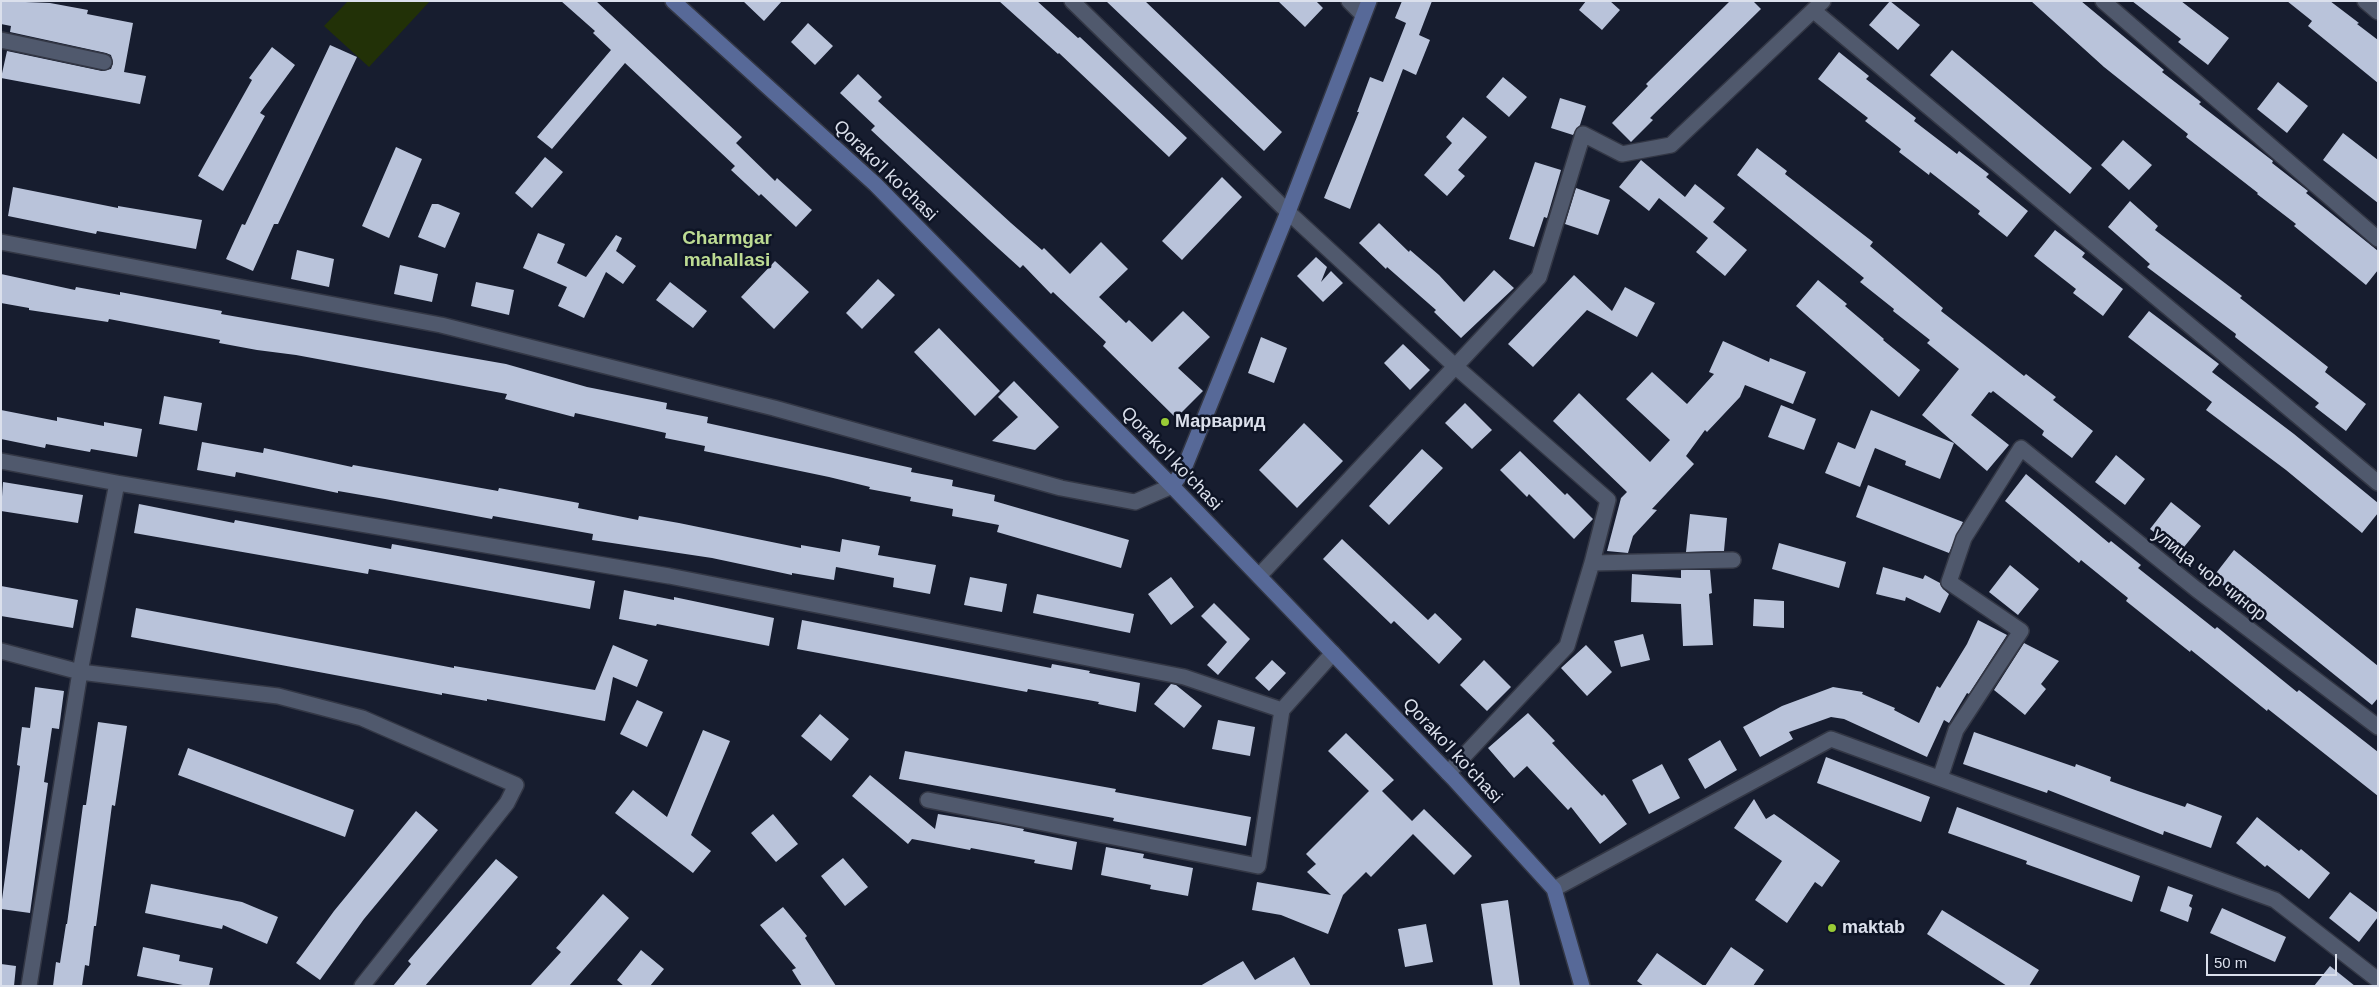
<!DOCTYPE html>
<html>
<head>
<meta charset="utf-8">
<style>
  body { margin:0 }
  #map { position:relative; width:2379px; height:987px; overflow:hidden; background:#171d2f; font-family:Helvetica,sans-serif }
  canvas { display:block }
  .frame { position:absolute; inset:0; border:2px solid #dbe0ec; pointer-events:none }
  .scale { position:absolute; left:2206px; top:954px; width:131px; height:22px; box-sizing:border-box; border:2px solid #dbe0ec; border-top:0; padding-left:6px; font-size:15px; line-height:18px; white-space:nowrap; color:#dbe0ec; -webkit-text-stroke:4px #0e1425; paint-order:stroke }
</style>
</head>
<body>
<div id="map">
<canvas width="2379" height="987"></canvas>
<div class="frame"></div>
<div class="scale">50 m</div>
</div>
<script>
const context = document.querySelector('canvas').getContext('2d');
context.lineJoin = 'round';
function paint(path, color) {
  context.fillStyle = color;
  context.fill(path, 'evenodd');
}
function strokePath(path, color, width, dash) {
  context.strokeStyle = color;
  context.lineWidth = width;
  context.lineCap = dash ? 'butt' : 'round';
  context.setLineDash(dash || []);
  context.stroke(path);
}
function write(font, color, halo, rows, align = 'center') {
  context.font = font + ' Helvetica,sans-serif';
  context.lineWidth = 5;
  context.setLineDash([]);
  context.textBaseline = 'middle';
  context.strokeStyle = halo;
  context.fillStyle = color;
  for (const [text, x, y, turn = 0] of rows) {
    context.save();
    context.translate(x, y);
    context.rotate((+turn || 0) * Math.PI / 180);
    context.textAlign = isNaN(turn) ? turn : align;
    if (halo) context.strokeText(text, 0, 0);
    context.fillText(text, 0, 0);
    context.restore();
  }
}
paint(new Path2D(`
  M348,1H430L369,67L324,26Z`), '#223107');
paint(new Path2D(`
  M1,1L50,3L88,10L87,14L133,23L124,72L146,76L140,104L1,78L7,51L102,71L111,69L113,63L111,55L106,53L10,32L11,26L1,24Z
  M561,1H596L742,137L736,143L775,181L777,178L812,210L796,227L761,194L759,196L731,170L735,166L625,63L552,149L537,137L611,50L593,33L595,31Z
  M743,1H782L764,21Z
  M999,1H1037L1078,38L1080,37L1187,138L1169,157L1059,53L1058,54Z
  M1106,1H1145L1282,132L1264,151Z
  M1278,1H1316L1323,8L1305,27Z
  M1402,1H1432L1419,35L1430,40L1416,75L1403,69L1350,209L1324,198L1359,112H1357L1370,77L1383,82L1406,23L1395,18Z
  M1586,1H1610L1620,10L1602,30L1579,10Z
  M1730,1H1753L1761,9L1650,118L1653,120L1631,142L1612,123L1648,86L1646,84Z
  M1890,1L1920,25L1898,50L1869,25Z
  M2031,1H2081L2164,70L2162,72L2201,102L2199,104L2273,161L2272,163L2308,191L2306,193L2378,251V270L2366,285L2294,226L2296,224L2257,194L2258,193L2186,137L2188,134L2104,67Z
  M2132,1H2181L2229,38L2208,65L2178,42L2181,39Z
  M2287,1H2330L2359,23L2357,24L2378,40V83L2308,26L2312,21Z
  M808,23L833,46L815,65L791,42Z
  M330,45L357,57L278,224H274L253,271L226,259L242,224L245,225Z
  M272,47L295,65L260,113L265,116L223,191L198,176L252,80L249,78Z
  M1952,50L2092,168L2070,194L1930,75Z
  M1839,52L1869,76L1866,79L1916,118L1914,121L1957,154L1959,151L1989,174L1986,177L2028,211L2007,237L1978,214L1980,211L1930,172L1929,175L1899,152L1901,149L1865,121L1868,118L1818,79Z
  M858,74L882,97L878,101L1011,223L1042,250L1044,248L1070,274L1101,242L1128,269L1099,297L1126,323L1129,320L1152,342L1183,311L1210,337L1178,368L1203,391L1176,418L1103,346L1106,342L1053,292L1051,294L1023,265L1020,268L988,239L871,130L875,126L840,93Z
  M1503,77L1527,97L1509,117L1486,97Z
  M2278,82L2308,106L2287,133L2257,109Z
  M1560,98L1586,106L1580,125L1573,135L1551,128Z
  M1463,117L1487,137L1458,170L1465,176L1447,196L1424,175L1452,143L1446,137Z
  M2343,133L2378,160V203L2323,160Z
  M2123,140L2152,165L2129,190L2101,165Z
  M396,147L422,159L389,238L362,226Z
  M1757,148L1787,171L1785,174L1873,242L1870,246L1943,308L1941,311L2024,376L2026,374L2056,397L2053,400L2093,431L2072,458L2042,435L2044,431L1993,391L1991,393L1989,392L1971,415L2009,445L1987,471L1922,415L1959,369L1927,343L1930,340L1893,311L1894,309L1860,282L1864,278L1737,175Z
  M545,157L563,172L532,208L515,193Z
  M1641,160L1685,197L1695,184L1725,208L1713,222L1747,250L1725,276L1696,252L1708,238L1659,198L1649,211L1619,187Z
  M1535,162L1561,170L1547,218L1544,217L1534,247L1509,239Z
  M1222,177L1242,197L1182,260L1162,241Z
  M13,187L118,208V206L202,220L196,249L97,231L96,234L8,216Z
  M1576,188L1610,200L1598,235L1565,224Z
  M2130,201L2158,226L2155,230L2242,296L2240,298L2328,367L2325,372L2366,404L2346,431L2315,407L2319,403L2235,337L2236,334L2147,267L2150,264L2108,227Z
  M432,204H438L460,213L445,248L418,237Z
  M1379,223L1409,252L1410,250L1439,275L1464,302L1494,270L1514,288L1461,338L1434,312L1436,310L1387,267L1386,269L1359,243Z
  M2055,230L2085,253L2082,257L2123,289L2103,316L2073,293L2076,289L2034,256Z
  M538,233L565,244L557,263L586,277L616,235L622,238L616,251L636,266L623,284L606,272L584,318L558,306L567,287L523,268Z
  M297,250L334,259L329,287L291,279Z
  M1316,257L1327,267L1321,282L1331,271L1343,283L1323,302L1297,276Z
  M775,261L809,292L774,329L741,297Z
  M400,265L438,274L432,302L394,294Z
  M1,274L75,290L76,287L120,295V292L184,304L222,311L221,314L506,364L587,387L667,403L666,409L708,417L707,423L912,468L911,472L953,480L952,486L995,495L994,501L1129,540L1121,568L997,532L999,525L952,516L953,509L910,501L911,497L869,489L870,487L829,477L704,451L705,446L665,438L666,433L575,413L574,417L505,399L507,394L296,355L257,350L219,343L220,340L109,319L108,322L29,310V308L1,303Z
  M1574,275L1612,311L1625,287L1655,303L1637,337L1587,310L1533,367L1508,344Z
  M878,279L895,295L862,329L846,313Z
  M1818,280L1847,304L1845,306L1884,339L1883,340L1920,370L1899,397L1796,306Z
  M476,282L514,290L509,315L471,306Z
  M670,282L707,311L693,328L656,300Z
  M2149,311L2219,364L2212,372L2294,434L2378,503V513L2362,533L2286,470L2206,410L2212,402L2128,337Z
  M939,328L1000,391L975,416L914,352Z
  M1261,337L1287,348L1274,383L1248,373Z
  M1723,341L1769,362L1770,358L1806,372L1793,404L1745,385L1740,397L1707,432L1705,430L1686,456L1694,464L1652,509L1657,510L1633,536L1628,553L1607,551L1621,498L1627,492L1553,421L1579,393L1650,462L1670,440L1626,399L1652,372L1687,404L1714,374L1709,372Z
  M1403,344L1430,370L1410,390L1384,363Z
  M1014,381L1059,427L1035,450L992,441L1018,417L998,397Z
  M164,396L202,403L197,431L159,424Z
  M1465,403L1492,430L1472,449L1445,423Z
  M1781,405L1816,419L1804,450L1768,437Z
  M1,410L57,421V417L104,426V422L142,429L137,457L91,449L90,452L46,444L45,448L1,439Z
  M1871,410L1954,443L1940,479L1905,465L1906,461L1875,448L1860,487L1825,473L1838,442L1855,449Z
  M1304,423L1343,461L1297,508L1259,470Z
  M202,442L263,453L264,448L352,467L353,465L498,491L499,488L579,503L578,508L638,520L639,516L679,523L801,548V545L840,552L842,539L880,546L878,555L936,565L930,594L893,587L894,578L836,567L834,580L792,573V575L712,558L592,540L593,534L493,516L492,519L385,499L338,491V493L236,472L235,477L197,470Z
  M1422,449L1443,468L1389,525L1369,506Z
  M1520,451L1565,495L1567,493L1593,519L1574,539L1529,494L1527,497L1500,470Z
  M2116,455L2145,479L2125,505L2095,482Z
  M2026,474L2109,543L2111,541L2141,565L2138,568L2181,602L2215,629L2217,627L2297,692L2299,690L2378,752V796L2268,709L2267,711L2191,650L2190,652L2156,625L2126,601L2128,598L2081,560L2079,563L2005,501Z
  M3,482L83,495L78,523L1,511Z
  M1868,485L1963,522L1949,553L1856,517Z
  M2171,502L2201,526L2180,552L2150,529Z
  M139,504L234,523L235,520L391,549L392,544L595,581L590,609L369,569L368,574L134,533Z
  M1690,514L1727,518L1724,551L1686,552Z
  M1342,539L1428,620L1435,613L1462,639L1439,664L1394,621L1391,624L1323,559Z
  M1779,543L1846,562L1839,588L1772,569Z
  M2234,550L2378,666V698L2372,705L2213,577Z
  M2010,565L2039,589L2018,615L1989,592Z
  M1883,567L1923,579L1925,575L1940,583L1943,589L1949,594L1940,613L1906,597L1905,601L1876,594Z
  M1681,570H1710L1712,593L1709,594L1713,645L1683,646L1681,604L1631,602L1632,574L1681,578Z
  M970,577L1007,584L1002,612L964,605Z
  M1171,577L1194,607L1171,625L1148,594Z
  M1,586L78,600L73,628L1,616Z
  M624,590L674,600V597L774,618L769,646L657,624L656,626L619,619Z
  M1037,594L1134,614L1130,633L1033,613Z
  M1754,599L1784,601V628L1753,626Z
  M1214,603L1250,639L1218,675L1207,665L1227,642L1201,616Z
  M136,608L454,668V666L595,690L613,645L648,660L637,687L613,677L605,721L487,699V701L442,693V695L131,637Z
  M802,620L1051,668L1052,664L1090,671L1089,673L1140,683L1136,712L1098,704L1099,702L1028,689L1027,692L797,649Z
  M1978,620L2007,635L1969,694L1967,693L1949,723L1944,720L1927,757L1844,719L1831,717L1789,732L1793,739L1760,757L1743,727L1782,706L1833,687L1863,692L1862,694L1895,708L1894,710L1919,723L1937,686L1940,688L1967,644Z
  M1643,634L1650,660L1621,667L1614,641Z
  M2024,643L2059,661L2041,684L2046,689L2025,715L1994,690Z
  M1586,645L1612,672L1587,696L1561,668Z
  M1272,660L1286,673L1269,691L1255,678Z
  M1484,660L1511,687L1487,711L1460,685Z
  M1171,684L1176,685L1202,706L1184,728L1154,704Z
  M35,687L64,691L59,729L52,728L44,782L48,783L30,913L1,909V907L20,766L17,765L22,727L30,728Z
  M637,700L663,712L647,747L620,734Z
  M1528,713L1555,741L1552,743L1602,796L1604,794L1627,824L1600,844L1571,807L1568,810L1527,766L1514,778L1488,748Z
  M820,714L849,739L831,761L801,736Z
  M1218,720L1255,727L1250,756L1212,749Z
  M98,722L127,726L115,806L112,805L96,926H94L89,966L85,965L82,986H53L56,962L60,963L66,924H67L83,805H86Z
  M703,730L730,741L691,835L711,851L693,873L615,813L633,790L667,817Z
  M1974,732L2075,767L2076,764L2111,777L2110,781L2138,791L2185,807L2187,803L2222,816L2211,848L2164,831L2163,835L2048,790L2047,793L1963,764Z
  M1346,733L1394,780L1382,791L1412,821L1424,809L1472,856L1454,875L1413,834L1371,877L1366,872L1343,895L1328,934L1281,915L1252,910L1257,882L1331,895L1307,872L1316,864L1306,854L1369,791L1328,751Z
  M1720,740L1737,770L1705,789L1688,759Z
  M188,748L354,810L345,837L178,775Z
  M905,751L1116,789L1115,792L1251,817L1246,846L1113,821L1114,818L899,779Z
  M1826,757L1930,797L1921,822L1817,783Z
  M1662,764L1680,798L1649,814L1632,780Z
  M870,775L935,829L938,814L998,824L1024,829L1023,831L1077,842L1072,870L1034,863L1035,860L971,848L970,850L912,839L908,844L852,796Z
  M1754,799L1766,819L1774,814L1840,861L1822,887L1815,882L1787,923L1755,900L1782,861L1734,828Z
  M1957,807L2140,876L2132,902L2026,864L2027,861L1948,833Z
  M416,811L438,830L364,919L320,980L296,963L334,911Z
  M773,814L798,844L776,862L751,833Z
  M2257,817L2299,851L2301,849L2330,873L2309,899L2267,865L2265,867L2236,843Z
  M1106,847L1144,854L1143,858L1193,868L1188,896L1150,889L1151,885L1101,875Z
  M843,858L868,887L845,906L821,876Z
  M496,859L518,877L425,986H393L411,964L408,961Z
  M151,884L242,902L278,917L267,944L223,925L222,929L145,913Z
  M2168,886L2193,895L2189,906L2192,908L2188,922L2160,911Z
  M2350,892L2378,913V917L2359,942L2329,918Z
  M603,894L629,918L569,986H530L561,952L556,948Z
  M1508,900L1520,986H1493L1481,904Z
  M783,907L807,936L805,938L836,986H802L792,970L796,968L760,925Z
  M2222,908L2286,937L2275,962L2210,933Z
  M1942,910L2039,970L2029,986H2007L1927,934Z
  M1426,924L1433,962L1405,967L1398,929Z
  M143,947L180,955L179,961L213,968L209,986H188L137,976Z
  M1731,947L1764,970L1753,986H1705Z
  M641,950L664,969L650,986H624L617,980Z
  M1657,953L1704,986H1644L1637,981Z
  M1294,957L1311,986H1200L1243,961L1255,980Z
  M1,964L16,966L14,986H1Z
  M2330,966L2355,986H2314Z`), '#b9c3da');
const street = new Path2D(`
  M1072,1L1288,212L1456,367L1608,500L1592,563L1567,646L1448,773
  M1349,1L1363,15
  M2103,1L2378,239
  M2365,1L2378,12
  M1814,11L2378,483
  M1,40L104,62
  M1,242L441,325L774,408L1061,488L1135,502L1172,486
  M1,461L117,483L669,576L1184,677L1282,710L1333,653
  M1592,563L1733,560
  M1259,576L1539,277L1583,134L1622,154L1671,145L1823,1
  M1,651L80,672L278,696L362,718L516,785L507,803L362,986
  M1940,778L1956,730L2021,631L1949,582L1964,538L2021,448L2196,589L2378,727
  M928,800L1258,866L1282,710
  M1554,889L1831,739L2275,900L2378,980
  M29,986L80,672L117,483`);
const secondary = new Path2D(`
  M673,1L875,184L1172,486L1453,778L1554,889L1582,986
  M1172,486L1183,471L1288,212L1369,1`);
strokePath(street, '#333745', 18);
strokePath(secondary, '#333745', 18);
strokePath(street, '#50596d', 15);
strokePath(secondary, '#576998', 15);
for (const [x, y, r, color] of [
  [1165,422,5,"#99cb36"],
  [1832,928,5,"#99cb36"]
]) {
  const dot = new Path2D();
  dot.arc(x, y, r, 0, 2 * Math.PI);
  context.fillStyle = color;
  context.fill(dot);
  strokePath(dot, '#0e1425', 2);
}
write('18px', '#dbe0ec', '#0e1425', [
  ["Qorako'l ko'chasi",885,171,44],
  ["Qorako'l ko'chasi",1171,459,46],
  ["улица чор чинор",2209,575,38],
  ["Qorako'l ko'chasi",1452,751,47]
]);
write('bold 18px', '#dbe0ec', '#0e1425', [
  ["Марварид",1175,422],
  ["maktab",1842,928]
], 'left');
write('bold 19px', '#bddb93', '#0e1425', [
  ["Charmgar",727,239],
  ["mahallasi",727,261]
]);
</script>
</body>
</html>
